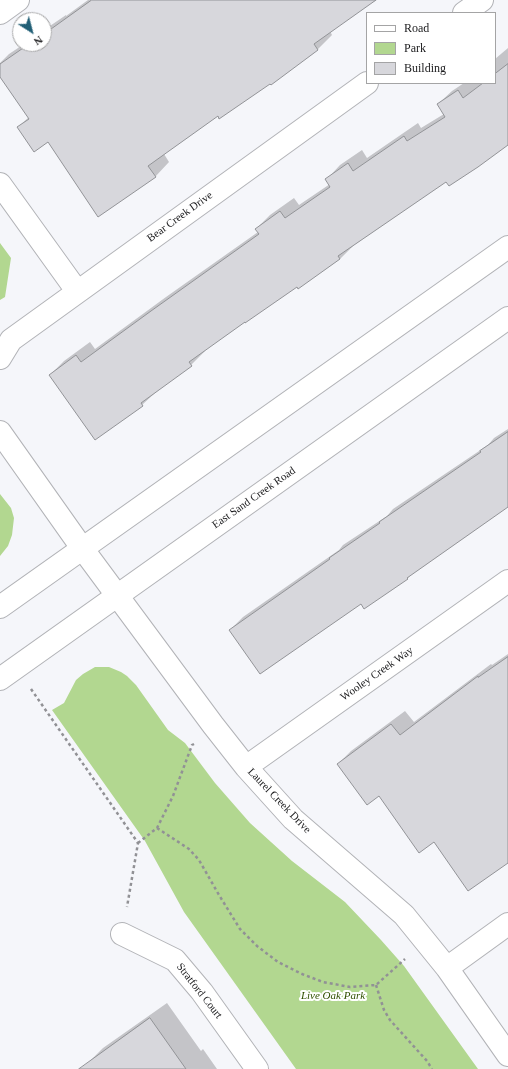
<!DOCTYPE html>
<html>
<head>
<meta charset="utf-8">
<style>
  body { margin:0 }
  #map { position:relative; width:508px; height:1069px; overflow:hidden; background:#f5f6fa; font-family:Georgia,serif }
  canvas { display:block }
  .legend { position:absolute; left:366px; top:12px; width:130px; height:72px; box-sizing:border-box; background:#fff; border:1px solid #a4a4a5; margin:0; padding:5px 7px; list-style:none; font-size:12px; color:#1b1b1d }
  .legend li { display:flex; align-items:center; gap:8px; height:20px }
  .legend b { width:20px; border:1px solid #a4a4a5 }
  .north { position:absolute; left:12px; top:12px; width:40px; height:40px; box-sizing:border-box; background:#fff; border:1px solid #a4a4a5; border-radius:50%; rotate:144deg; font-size:11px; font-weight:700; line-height:16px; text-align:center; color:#1b1b1d }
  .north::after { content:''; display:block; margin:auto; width:14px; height:18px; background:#215f76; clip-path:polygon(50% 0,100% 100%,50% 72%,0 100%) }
</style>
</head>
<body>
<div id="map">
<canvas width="508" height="1069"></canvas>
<ul class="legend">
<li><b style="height:5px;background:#fff"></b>Road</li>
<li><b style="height:11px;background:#b2d790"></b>Park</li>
<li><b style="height:11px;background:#d7d7dc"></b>Building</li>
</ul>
<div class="north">N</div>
</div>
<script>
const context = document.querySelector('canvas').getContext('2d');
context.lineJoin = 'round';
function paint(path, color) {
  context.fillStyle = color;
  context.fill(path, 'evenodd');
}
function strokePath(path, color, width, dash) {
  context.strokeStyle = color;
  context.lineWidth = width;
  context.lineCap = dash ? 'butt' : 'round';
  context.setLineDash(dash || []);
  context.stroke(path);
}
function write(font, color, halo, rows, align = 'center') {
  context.font = font + ' Georgia,serif';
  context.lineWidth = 4;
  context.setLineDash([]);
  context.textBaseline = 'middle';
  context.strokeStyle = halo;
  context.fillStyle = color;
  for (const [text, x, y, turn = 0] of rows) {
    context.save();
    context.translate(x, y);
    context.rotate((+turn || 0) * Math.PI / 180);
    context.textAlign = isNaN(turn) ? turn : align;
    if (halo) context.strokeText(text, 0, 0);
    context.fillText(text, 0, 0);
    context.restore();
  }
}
paint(new Path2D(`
  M0,243L11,258L5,297L0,300Z
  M0,494L11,508L14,518L12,535L8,546L0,556Z
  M95,667H109L121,672L127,676L136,685L168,730L185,743L215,783L250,823L292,861L345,902L381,940L404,966L478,1069H296L184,912L145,841L52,710L64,703L76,680L83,674Z`), '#b2d790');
paint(new Path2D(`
  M88,0H377L373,2V1L330,31L332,35L318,49L271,84L270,83L218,115L164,154L169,162L155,177L48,140L18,127L29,117L0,75V63L9,54L24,44H44V30L66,15V16Z
  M508,48V144L446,181L354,245L340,259L298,288L297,286L204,350L205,351L191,365L156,392L142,405L50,375L64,361L90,342L95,349L166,297L258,232L256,229L270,215L294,198L299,205L330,184L327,179L340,165L362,150L367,158L418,123L421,128L444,114L438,104L452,91L464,83H495V59Z
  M508,429V506L412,574L407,579L361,603L230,630L243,617L339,550L343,545L387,516L393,509L488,445L494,438Z
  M508,654V861L434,841L379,795L338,764L351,751L405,711L414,722L491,664L492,665Z
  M167,1003L201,1051L203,1049L217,1069H91L87,1064L103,1048Z`), '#0003');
const building = new Path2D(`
  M92,0H376L314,44L318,50L271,85L270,84L219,119L218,116L148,166L156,177L98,217L48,142L34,152L17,127L29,119L0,77V64L29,44H44V33L51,29Z
  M508,64V145L478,167L449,186L446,182L338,256L340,259L298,289L297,287L245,323V322L189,362L192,366L141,403L143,406L95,440L49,375L76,355L81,362L151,311L259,234L255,229L280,211L285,218L330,187L325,179L348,163L353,171L404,136L407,141L445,117L437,104L458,90L463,98L483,83H495V74Z
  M508,432V507L407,578L408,579L364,609L361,604L260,674L229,630L330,559L329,558L380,523L379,522L481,452L480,451Z
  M508,657V863L468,891L434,842L419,853L379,796L367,805L337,764L391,724L400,735L478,676V677Z
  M150,1018L186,1069H79Z`);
paint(building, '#d7d7dc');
strokePath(building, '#929397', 1);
const minor = new Path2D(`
  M0,13L18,0
  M464,13L482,0
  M0,184L77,291
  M0,358L11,340L367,83
  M0,432L82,548L213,725L246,767L293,819L404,915L447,968L508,1055
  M246,767L508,581
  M122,934L175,960L202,992L257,1069
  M447,968L508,924`);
const tertiary = new Path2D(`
  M0,607L508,247
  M0,679L508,318`);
strokePath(minor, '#b2b3b7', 24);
strokePath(tertiary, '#b2b3b7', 24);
strokePath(new Path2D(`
  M31,689L138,843L127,907
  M157,828L189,849L199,860L219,895L240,929L257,946L278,962L302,974L323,982L350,987L376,985L405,959
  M138,843L157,828L173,796L192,745L194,744
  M376,985L384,1010L390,1020L427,1061L432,1069`), '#919195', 2.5, [3, 3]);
strokePath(minor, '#fff', 22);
strokePath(tertiary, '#fff', 22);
write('11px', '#1b1b1d', '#fff', [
  ["Bear Creek Drive",180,217,-36],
  ["East Sand Creek Road",254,498,-35],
  ["Wooley Creek Way",377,674,-35],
  ["Laurel Creek Drive",279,801,46],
  ["Stratford Court",199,991,52]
]);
write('italic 11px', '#304f00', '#fff', [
  ["Live Oak Park",333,996]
]);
</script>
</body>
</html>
